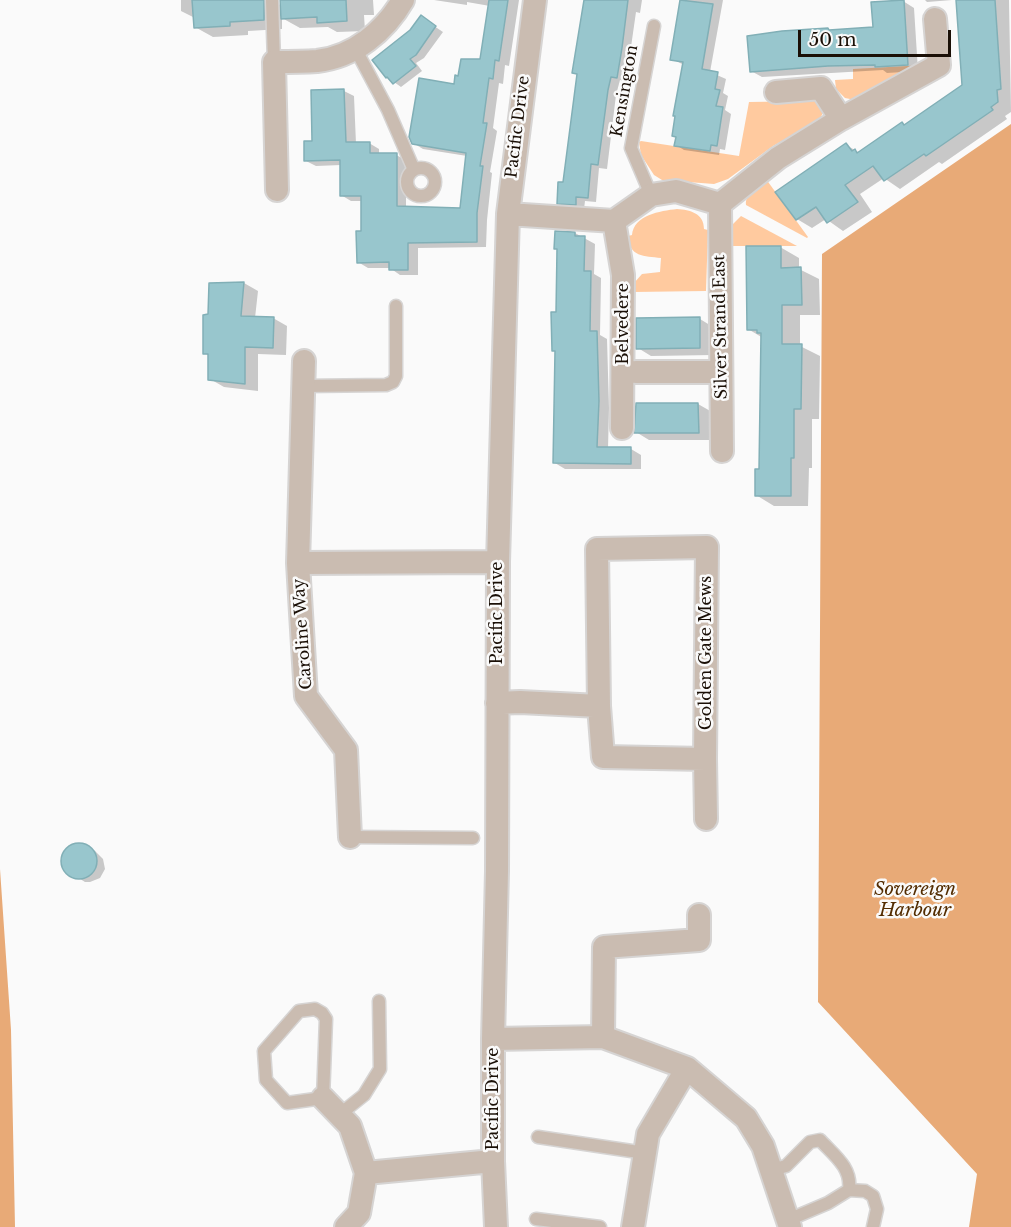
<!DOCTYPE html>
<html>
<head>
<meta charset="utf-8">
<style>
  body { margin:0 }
  #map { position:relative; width:1011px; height:1227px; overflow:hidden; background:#fafafa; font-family:"Libre Baskerville",serif }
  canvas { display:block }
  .scale { position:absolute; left:798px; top:30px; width:153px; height:27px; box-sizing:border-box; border:3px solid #1a0f06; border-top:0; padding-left:8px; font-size:18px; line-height:21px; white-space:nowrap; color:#1a0f06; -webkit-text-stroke:4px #fafafa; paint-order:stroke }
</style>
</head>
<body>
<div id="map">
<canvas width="1011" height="1227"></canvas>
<div class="scale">50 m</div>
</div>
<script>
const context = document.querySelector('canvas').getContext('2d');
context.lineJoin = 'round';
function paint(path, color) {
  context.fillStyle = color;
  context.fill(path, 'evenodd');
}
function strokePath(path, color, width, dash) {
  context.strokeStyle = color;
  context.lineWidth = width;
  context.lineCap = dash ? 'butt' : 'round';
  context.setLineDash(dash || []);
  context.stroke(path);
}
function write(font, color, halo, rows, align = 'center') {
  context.font = font + ' "Libre Baskerville",serif';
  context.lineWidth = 5;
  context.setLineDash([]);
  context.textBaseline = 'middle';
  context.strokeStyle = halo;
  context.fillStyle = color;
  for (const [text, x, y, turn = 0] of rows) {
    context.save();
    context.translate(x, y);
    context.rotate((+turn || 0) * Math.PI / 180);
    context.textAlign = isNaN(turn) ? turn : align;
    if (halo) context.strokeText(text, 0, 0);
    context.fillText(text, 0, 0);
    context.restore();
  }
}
paint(new Path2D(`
  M925,65L855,100L845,98L836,89L835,80L853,79V69Z
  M815,101L822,104C824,111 823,115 818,121L773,146L728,179L714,184L662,180L654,175L641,155L639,142L641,141L739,156L749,102Z
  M766,179L808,237L807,238L746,205C745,193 758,186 766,179Z
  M677,209C690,210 704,213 704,229L708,230L706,291L633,292L634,283L642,274L660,272L661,258C644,256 629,257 628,236L632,235C634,215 660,211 677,209Z
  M741,216L797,246H730L733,224Z`), '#ffca9f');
paint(new Path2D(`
  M1011,124V1227H969L977,1174L818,1002L822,254Z
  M0,869L11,1030L15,1227H0Z`), '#e8aa77');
paint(new Path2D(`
  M181,0H272L282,6V0H373L374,15H364L365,31L337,32L328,27L300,28L282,18V29L248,31V35L213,37L195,27V18L181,11Z
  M434,0H519L509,66L505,65L503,84L499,83L493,128L497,131L490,172L492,173L487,220L486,247L418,248V275H400L390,268H368L358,262L363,232V201H351L341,195V165L316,166L306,161L344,91L354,96L356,144L369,143L379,149V154L396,155L406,160V208L461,210L467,156L423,149L413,143L459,77L481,61L490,6L467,2V5Z
  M584,0H642L640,13L636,12L626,82L620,80L616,95L607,169L599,168L596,202L585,201L584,209L567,208L558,203L564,184L578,75L573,73Z
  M682,0H723L710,72L726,79L723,93L728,96L725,110L731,114L725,150L720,149L719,155L684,150L676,145L677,138L673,136L684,65L672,59Z
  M925,0H952L927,2Z
  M957,0H1009L1011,112L1005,116L1007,119L942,164L939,162L900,189L884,178L860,194L872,212L843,231L826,219L812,228L797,219L846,145L860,153L906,126L964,86Z
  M903,1L914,8L918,71L887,73L883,70L762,77L751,71L828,29L832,32L874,28Z
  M428,22L443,32L424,58L416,63L422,71L401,87L387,77Z
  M575,233L595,244L594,274L601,278L600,335L607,339L609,408L608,449H631L641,455V469H565L555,463L557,352L553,350L558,314Z
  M780,247L799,258V269L819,279L820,315H800V346L820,356L819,419H812V468H809L808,506H774L756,495L761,471L763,338L748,329Z
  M244,283L258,291L255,318H273L287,326L286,355L258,354V391L224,387L210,379V356L204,353L210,316L211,284Z
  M700,319L713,327V355L651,356L638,348Z
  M637,404H698L712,412V440H649L636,432Z
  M80,845L95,851L103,859L105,869L100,878L90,882H85L66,870L63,860L64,855L70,847Z`), '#0003');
const building = new Path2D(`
  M192,0H264V20L230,22V26L194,28Z
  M280,0H346L347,21L317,23V17L281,19Z
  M489,0H508L499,61L495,60L493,79L489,78L483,123H487L480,166H483L477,213V242L408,243V270H389V262L357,263L356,231H361V196H340V160L304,161V141H312L311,90L344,89L346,142H370V153H397V206L460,208L466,153L412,144L409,137L419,78L454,84L455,75L458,76L461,59H480Z
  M584,0H628L622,48L617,78L611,77L608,90L598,165L591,164L588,198L576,197V205L557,204L558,182H563L577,74L572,73Z
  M680,0L713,4L702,69L718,72L715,89L720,90L716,106L723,107L717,146L711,145L710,151L674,146L676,137L672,136L675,116H673L683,62L670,60Z
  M904,0L908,65L875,67V65L828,66L750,72L747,36L782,31L828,28L829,30L873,27L871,2Z
  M956,0H995L1001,89L997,90L998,102L991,107L993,110L926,156L924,154L884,181L873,166L845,185L858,202L827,223L816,207L796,220L775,192L846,143L852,151L855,149L857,153L902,122L904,125L962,85Z
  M421,15L436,26L416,55L410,59L416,66L393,84L387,77L386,78L372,60L410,30Z
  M555,231L575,232V236H585L584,271H591L590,331H597L599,401L597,447H631V464L553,463L555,351H552L551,312H556L557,249H554Z
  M746,246H781V268L801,267L802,305H782V344H802L801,409H794V458H791V496H755V469H759L761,333H757V330H747Z
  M244,282L241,316L274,317L273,348L245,347V384L208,380V354H203V315L208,314L209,283Z
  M700,317V348L636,349V318Z
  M636,403H698L699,433H634Z
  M61 861a18 18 0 1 1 36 0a18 18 0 1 1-36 0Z`);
paint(building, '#98c6cd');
strokePath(building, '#81afb6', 1.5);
const lane = new Path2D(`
  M272,0L274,62
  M355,48L388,110L414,170
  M407 182a14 14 0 1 1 28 0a14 14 0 1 1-28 0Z
  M651,195L631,148L654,26
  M304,386L386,385L393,382L396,376V306
  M350,837L473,838
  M315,1009L322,1013L326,1019L323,1098L287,1103L266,1080L264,1051L299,1011Z
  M339,1115L364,1095L380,1069L379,1001
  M538,1137L645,1153
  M772,1170L786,1166L810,1142L820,1140C835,1156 852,1168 849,1190
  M536,1219L600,1227
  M788,1220L828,1203L849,1190L865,1191L873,1196L877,1209L873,1227`);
const street = new Path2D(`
  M776,92L821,88L841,119
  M277,190L274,62C289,62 303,62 317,61C354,57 385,31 403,0
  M720,204L778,158L841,119L939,65L935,19
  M720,204L722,451
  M508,214L614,221L651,195L676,191L720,204
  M614,221L623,275L622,428
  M304,361L298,563L306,696L346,750L350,837
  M636,372H721
  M298,563L498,562
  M497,703L520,702L599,706
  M705,759L707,547L597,549L599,706L603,757L705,759L706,819
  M603,1037L604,947L699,940V915
  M493,1039L603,1037L687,1068L746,1118L763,1146L790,1227
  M323,1098L350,1126L366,1173L359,1213L346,1227
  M366,1173L493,1161
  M496,1227L493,1161V1039L497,871L498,562L508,214L535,0
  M633,1227L648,1134L687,1068`);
strokePath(lane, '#d6d4d3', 15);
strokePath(street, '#d6d4d3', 26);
strokePath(lane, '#cabcb1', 12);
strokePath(street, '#cabcb1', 22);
write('16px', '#1a0f06', '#fafafa', [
  ["Kensington",625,91,-80],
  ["Pacific Drive",518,127,-83],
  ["Belvedere",623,324,-90],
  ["Silver Strand East",721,327,-91],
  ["Pacific Drive",497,613,-90],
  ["Caroline Way",303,634,-94],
  ["Golden Gate Mews",706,653,-90],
  ["Pacific Drive",493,1099,-90]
]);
write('italic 18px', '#532c01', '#fafafa', [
  ["Sovereign",915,890],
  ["Harbour",915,911]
]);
</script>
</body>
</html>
